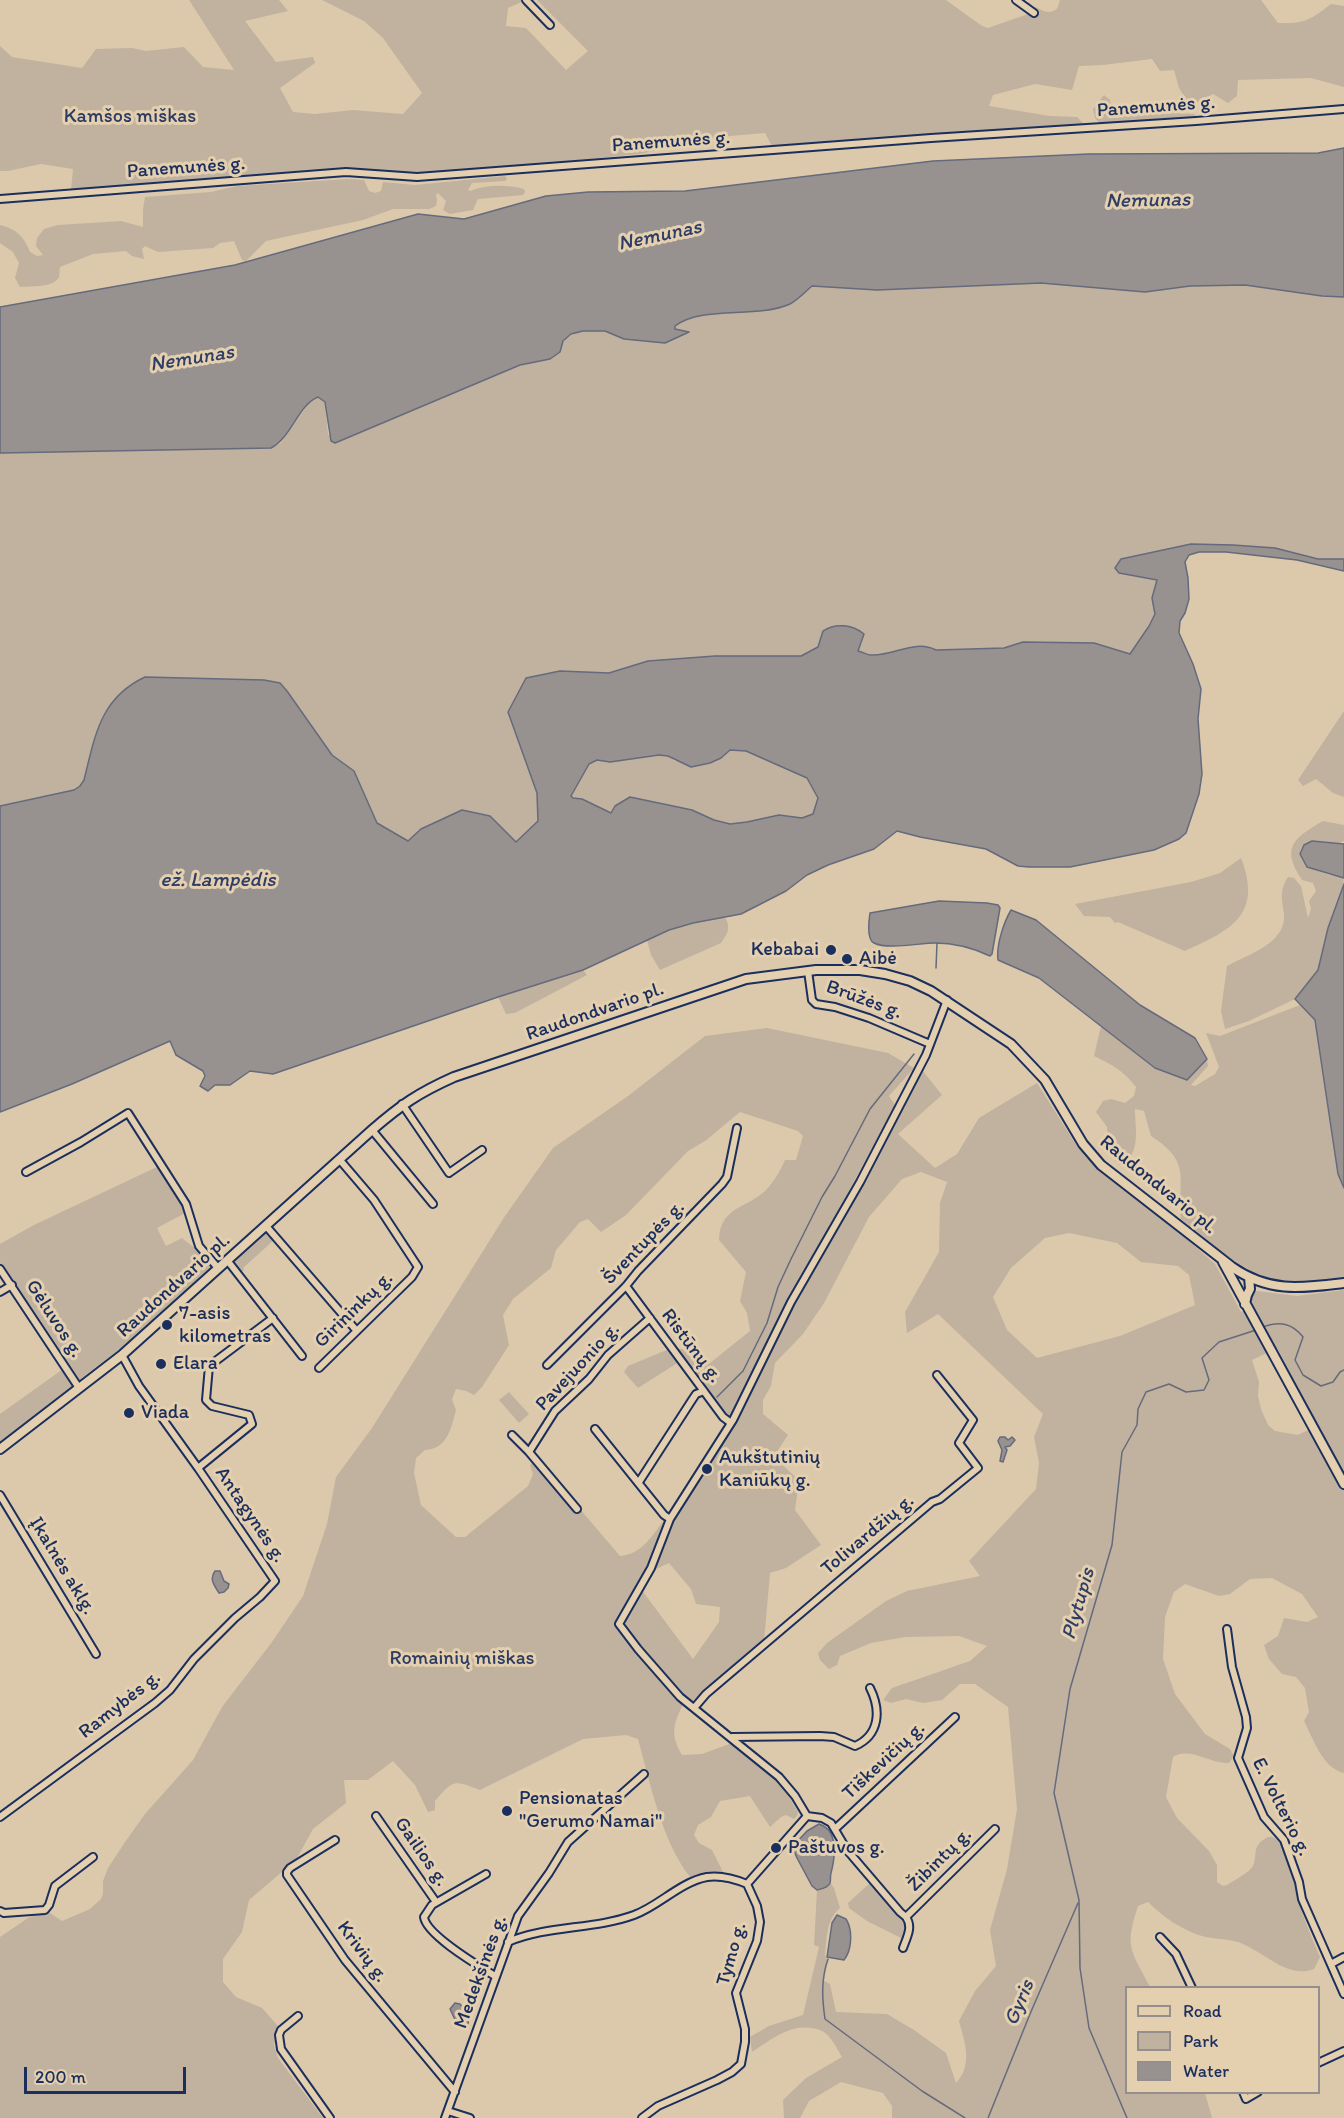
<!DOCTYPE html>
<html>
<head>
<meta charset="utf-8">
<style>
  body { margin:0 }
  #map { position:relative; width:1344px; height:2118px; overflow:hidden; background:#dcc9ab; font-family:Itim,sans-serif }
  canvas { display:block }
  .legend { position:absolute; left:1125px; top:1986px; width:195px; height:108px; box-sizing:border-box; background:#e4cfae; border:2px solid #948f8e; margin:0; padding:8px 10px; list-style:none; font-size:18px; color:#1b2f5e }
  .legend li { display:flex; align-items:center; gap:12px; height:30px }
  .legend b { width:30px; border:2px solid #948f8e }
  .scale { position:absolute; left:24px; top:2067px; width:162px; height:27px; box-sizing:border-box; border:3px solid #1b2f5e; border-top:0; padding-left:8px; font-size:18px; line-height:21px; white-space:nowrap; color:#1b2f5e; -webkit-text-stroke:4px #e4cfae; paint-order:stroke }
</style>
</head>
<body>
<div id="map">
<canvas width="1344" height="2118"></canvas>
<ul class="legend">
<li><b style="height:8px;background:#e4cfae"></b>Road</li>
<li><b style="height:16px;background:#c0b29f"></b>Park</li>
<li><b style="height:16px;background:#979290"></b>Water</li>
</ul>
<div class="scale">200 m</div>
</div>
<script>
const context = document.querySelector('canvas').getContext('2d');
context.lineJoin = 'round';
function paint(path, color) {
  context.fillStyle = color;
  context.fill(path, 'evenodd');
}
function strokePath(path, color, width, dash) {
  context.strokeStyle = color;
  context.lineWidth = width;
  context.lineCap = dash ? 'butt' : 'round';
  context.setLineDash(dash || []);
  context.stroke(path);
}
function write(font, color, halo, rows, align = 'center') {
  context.font = font + ' Itim,sans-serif';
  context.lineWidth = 6;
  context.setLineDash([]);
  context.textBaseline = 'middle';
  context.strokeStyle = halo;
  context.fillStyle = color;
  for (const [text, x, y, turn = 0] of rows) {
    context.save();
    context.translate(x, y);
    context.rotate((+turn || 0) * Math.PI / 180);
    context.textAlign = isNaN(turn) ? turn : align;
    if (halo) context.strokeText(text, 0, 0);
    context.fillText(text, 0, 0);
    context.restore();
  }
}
paint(new Path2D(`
  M189,0H279L288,11L245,21L276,62L313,57L315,63L280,88L293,112L315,114L353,110L403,114L422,93L383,38L364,21L322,0H526L508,8L506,26L526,28L566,70L588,51L537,0H946L982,26L988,28L1031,13L1036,7C1044,12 1049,14 1057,9L1060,0H1261L1278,23C1305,24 1310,20 1331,4L1344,6V87L1311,78L1238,80L1237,96L1228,103L1213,94L1191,106L1179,88L1174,70L1160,71L1152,59L1103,65L1079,66L1072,90L1035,84L993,95L989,106L1050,116L1077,117L1086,126L772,146L765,133L719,137L640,154L422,175L313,170L71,190L73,169L41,164L8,171H0V46L12,57L82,68L96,49L132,48L146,51L184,47L203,67L234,70Z
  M1104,95L1110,100L1111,108L1115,111L1194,114L1197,117L1196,121L1168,120L1101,125L1095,118L1093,109Z
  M505,176L507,179L505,181L472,183L468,190L471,191C486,184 508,185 524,189L525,192L523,195L478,199L473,210L450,214L443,210L446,201L438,193L436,195L437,200L436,206L429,209H393L363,220L266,241L246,261L242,260L234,241L220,243L213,248L158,252L145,246L142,249L144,259L132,256L126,251L93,254L60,267C59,270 60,274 59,277C54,288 30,286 20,287L15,278L19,263L13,252L0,243V225C16,229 24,236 30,252L37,256L43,255L36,246L37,238L44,229L58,225L121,221L143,227V209L145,197L211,192L237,186L348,179L364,180L369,191L375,193L381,191L383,182L415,185Z
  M1041,283L1145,292L1190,286L1245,285L1322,296L1344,297V559H1318L1275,548L1233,545L1191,544L1121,559L1129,575L1158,580L1152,598L1155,614L1131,654L1094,643L1023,642L1004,648L936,650L928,646L909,647L904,650L869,655L858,650L818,647L801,656H715L648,661L609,673L560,671L508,712L537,793L538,821L516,842L490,816L422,829L408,841L377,823L354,771L332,755L287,691L264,680L145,677C100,698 95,736 84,780L80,786L74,790L0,806V453L271,448L281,443L309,403L318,397L325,402L328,435L520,365L550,359C564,338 576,325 604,331C612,332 619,339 626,339C646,340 668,335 688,332L675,329V326C704,305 755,319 790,304C798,300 806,291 812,286L877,290Z
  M1344,711V797L1333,793L1316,779L1303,786L1298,780Z
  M730,750L746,751L808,778L818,798L813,814L802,818L779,815L747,822L730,824L714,820L692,810L630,797L611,813L582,799L573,798L571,796L589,764L597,760L610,762L659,755L668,756L675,761L721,758Z
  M1323,821L1344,825V841L1339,843L1312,841L1301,849L1300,854L1307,867L1329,875L1343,877L1344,884L1328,928L1318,970L1295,999L1249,1021L1225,1029L1221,1011L1227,966C1247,955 1287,943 1284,914C1282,899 1279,891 1288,877L1294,878L1301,886L1308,918L1311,909L1309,901L1316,891L1313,883L1302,880C1280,847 1294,838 1323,821Z
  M1241,858C1263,915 1231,930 1185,951L1118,922L1115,923L1110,917L1084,916L1075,904L1191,882L1220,873Z
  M725,917C731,928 728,933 721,943L660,970L651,955L647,940L669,930L693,923Z
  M583,970L587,975L515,1013L506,1014L498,997Z
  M1300,1005L1315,1020L1338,1174L1344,1188V1278C1329,1280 1313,1284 1298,1284C1251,1283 1215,1245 1181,1219C1177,1178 1193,1163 1151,1136L1144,1111L1135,1109C1135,1129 1142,1154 1120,1165L1103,1149L1104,1142L1108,1137L1107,1127L1096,1112L1103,1101L1111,1099L1125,1103L1134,1096L1136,1087C1124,1071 1111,1064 1094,1056L1101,1026L1155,1068L1187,1080L1207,1059L1208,1066L1191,1085L1195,1086L1215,1074L1219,1067L1206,1033L1220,1036Z
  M767,1028L888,1053L914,1068L889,1096L895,1105L780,1319L731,1420L716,1404L678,1349H683L700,1367L710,1363L750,1331L747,1313L740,1301L746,1272L719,1240C720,1205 749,1209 768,1188C775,1180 781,1169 785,1160H796L803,1136L798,1131L740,1112L705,1141L688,1151L626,1215L601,1232L588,1219L580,1222L556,1250L551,1268L513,1299L503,1315L509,1345L482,1387L474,1395L466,1391L456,1389L452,1399L456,1410C451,1429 447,1449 425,1450L416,1458L414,1473L421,1505L456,1537H465L528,1486L533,1474L530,1465L535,1460L579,1508L620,1556C642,1554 651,1537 664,1520L666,1522L647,1568L619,1618L617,1626L620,1633L683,1704C673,1726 670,1734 682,1755L702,1754L732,1743L782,1785L798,1812L797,1816L794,1819L786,1815L781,1817L770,1827L750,1796L720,1801L711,1817L698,1825L694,1835L699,1843L712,1850L723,1872L691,1878C662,1843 650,1782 638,1739L626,1735L583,1739L480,1790C453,1780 454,1779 435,1801V1810L428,1812L415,1785L393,1761L368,1780H344L346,1803L313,1829L296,1860L249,1900L242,1932L223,1959V1982L236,1997L262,2008L278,2026L274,2045L278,2058L323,2118H0V1937L28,1918L47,1911L62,1921L90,1909L101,1899L103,1894V1881L108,1868L125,1842L145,1814L193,1760L222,1707L272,1642L303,1596L327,1524L336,1477L372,1428L505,1216L553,1148L628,1096L705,1036Z
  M922,1070L942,1095L898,1134L935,1168L957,1154L979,1118L1037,1083L1075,1143L1086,1157L1104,1174L1170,1224L1215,1264L1241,1312L1251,1308L1249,1305L1250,1297L1257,1291L1297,1296L1344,1290V1773C1322,1768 1313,1738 1304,1721L1309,1712L1305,1688L1296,1677L1282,1674L1269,1659L1264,1645L1278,1636L1284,1618L1307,1622L1318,1617L1302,1594L1272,1578L1250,1579L1230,1594L1219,1596L1185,1584L1174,1592L1165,1617L1163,1659L1175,1694L1205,1734L1230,1749L1234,1756L1229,1763H1225C1208,1762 1188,1747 1173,1757L1166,1797L1177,1818L1209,1851L1217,1865V1882L1223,1886L1227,1885C1234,1880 1249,1873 1253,1866C1258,1855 1251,1847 1266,1838C1287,1826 1299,1903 1303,1915C1308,1929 1314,1943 1320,1957L1314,1969C1289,1979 1266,1954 1243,1944C1230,1938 1216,1940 1202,1936C1182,1930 1163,1917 1148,1902L1138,1906C1124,1948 1131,1950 1150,1987L1126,1988V2092L1205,2093L1212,2118H892V2106L883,2093L841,2082L809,2101L800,2118H784L783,2100L806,2078L842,2057C837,2049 831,2035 822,2031C794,2020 774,2038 752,2052L750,2037L769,2026L803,2015L819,1947L814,1945L817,1890L826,1887L830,1882L834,1888L840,1908C826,1920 827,1938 825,1955L828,1961L823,1980L830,1984L836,2012L887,2014L914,2030L946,2053L956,2083C973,2065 965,2043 959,2021L975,1991L996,1966L990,1930L1007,1869L1017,1809L1008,1707L975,1684H960L942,1700L923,1703L906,1699L891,1703L883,1700L892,1688L970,1661L987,1646L959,1636L905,1637L871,1643L840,1656L837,1665L829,1669L820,1660L818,1653L827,1643L886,1601L907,1591L980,1576L969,1561L1036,1489L1039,1463L1034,1437L1043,1414L938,1314L907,1333L905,1312L939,1252L940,1203L947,1182L921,1172L902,1179L869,1217L824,1303L803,1334L775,1363L771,1386L763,1400V1414L788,1435L778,1450L777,1457C781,1465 792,1473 799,1481L795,1510L821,1545L786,1568L770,1573L764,1641L692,1701L687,1699L622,1623L641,1589L693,1659L719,1622L720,1607L696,1604L691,1589L669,1563L650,1572L670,1528L744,1408L787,1319L842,1221ZM1069,1233L1117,1243L1141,1262L1178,1266L1189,1275L1195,1305L1120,1336L1037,1358L1007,1330L993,1297L1011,1268L1045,1238ZM1277,1348L1318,1425L1298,1435L1275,1431L1268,1425L1261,1409L1258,1396L1259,1382L1252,1360Z
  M159,1166L187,1212L157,1228L166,1246L182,1238C193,1248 206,1253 213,1268L148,1327L79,1380L74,1377L0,1263V1244L34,1225Z
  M265,1233H269L275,1239L243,1268L244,1270L240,1273L234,1264L236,1259Z
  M669,1349L679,1362L638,1388L624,1372L628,1366Z
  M63,1369L74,1386L0,1443V1414Z
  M509,1392L529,1414L519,1423L499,1400Z
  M871,1882L907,1925L903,1939L867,1921L849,1908L848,1903Z`), '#c0b29f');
const water = new Path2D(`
  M1344,148V297L1322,296L1245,285L1190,286L1145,292L1041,283L877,290L812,286C806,291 798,300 790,304C756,319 703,305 675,326V329L689,332L665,343L624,339L605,331H583L571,334L563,341L560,352L550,359L520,365L335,443L331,441L325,402L318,397C298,405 292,437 271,448L0,453V307L235,265L418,214L464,219L546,196L588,192L685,191L933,161L1088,154L1318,153Z
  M1191,544L1233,545L1275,548L1318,559H1344V571L1297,560L1226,552H1199L1189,555L1185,562L1188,578L1189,599L1185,613L1180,621L1179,633L1193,664L1201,689L1198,719L1202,774L1199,794L1186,833L1179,839L1154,850L1070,867H1029L1018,866L986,849L920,837L897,831L874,849L828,865L807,875L786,891L741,914L693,923L669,930L583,970L498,997L273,1074L250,1071L230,1085H215L208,1091L200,1086L205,1076L203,1071L176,1055L170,1041L72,1084L0,1112V806L74,790L80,786L84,780C95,736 100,698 145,677L264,680L280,683L287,691L332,755L354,771L377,823L408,841L421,829L462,810L490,816L516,842L538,821L537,793L508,712L526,678L560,671L609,673L648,661L715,656H801L818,647L823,631C835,623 852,624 864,634L858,651C863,652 867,655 871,655C894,656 915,639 936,650L1004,648L1023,642L1094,643L1130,654L1149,626L1155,614L1152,598L1157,580L1119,573L1115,568L1121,559ZM730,750L746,751L807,778L818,798L813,814L802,818L779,815L747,822L730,824L714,820L692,810L630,797L615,806L611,813L582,799L573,798L571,796L589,764L597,760L610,762L659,755L668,756L691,767L710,763L721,758Z
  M1312,841L1344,844V878L1307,867L1300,854L1304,845Z
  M1344,884V1188L1338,1174L1315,1020L1295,999L1318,970L1328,928Z
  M939,901L987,903L998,905L1000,908L992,954L990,956C973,948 954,943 935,943C919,943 888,950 874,943C866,939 869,920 870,913Z
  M1011,910L1036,920L1140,1005L1195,1038L1207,1059L1187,1080L1155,1068L1039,978L998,960C996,945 1004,922 1011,910Z
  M1000,1437H1005L1008,1440L1012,1437L1015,1440L1010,1446L1005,1447L1007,1450L1003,1462L1000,1461L1002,1450L998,1441Z
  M215,1571H220L224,1581L229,1584L228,1588L224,1592L219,1593C214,1585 209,1579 215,1571Z
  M819,1824C839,1830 835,1858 831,1873C830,1876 831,1880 830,1883C828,1888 821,1889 817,1890L812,1886L797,1858L794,1851V1845L807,1831Z
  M837,1915L846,1919C853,1930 852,1950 844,1960L827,1957L832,1923Z
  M455,2003L460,2004L469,2014L468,2024L462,2028L457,2024L450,2009Z`);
paint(water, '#979290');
strokePath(water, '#656a7c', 1.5);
strokePath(new Path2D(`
  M936,968L937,943
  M1263,1327C1280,1321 1292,1323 1303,1337L1295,1360L1303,1375L1321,1386L1333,1382L1340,1372L1344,1370
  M717,1397L743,1371L767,1323L778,1287L791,1259L822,1197L835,1176L870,1109L914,1054
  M828,1959C821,1979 822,1998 825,2019L922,2091L965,2118
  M988,2118L1030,2014L1078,1903
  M1127,2118L1089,2028L1080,1968L1079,1900L1054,1793L1070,1689L1112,1545L1122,1452L1137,1425L1138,1409L1146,1392L1169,1384L1186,1392L1204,1390L1209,1380L1202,1358L1219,1342L1256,1330`), '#656a7c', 1.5);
const minor = new Path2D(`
  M526,0L550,25
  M1016,0L1034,13
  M0,199L346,172L417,177L931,138L1196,121L1344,109
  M808,971L812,1000L816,1004L835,1007L869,1018L930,1044
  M402,1104L449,1173L482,1150
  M372,1130L433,1204
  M26,1172L81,1142L128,1113L186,1204L199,1246L218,1268
  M266,1226L356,1330
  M227,1260L302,1356
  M0,1269L79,1388
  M626,1286L723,1417L731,1423
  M0,1292L12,1285
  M547,1365L626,1286L638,1271L722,1184L727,1177L737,1128
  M319,1368L412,1277L418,1267L374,1200L339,1159
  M595,1429L664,1515L670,1519
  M512,1435L529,1452L555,1411L589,1379L608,1355L650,1318
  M529,1452L577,1509
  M198,1468L252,1424L249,1415L212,1406L206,1400L209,1366L273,1318
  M639,1482L692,1400L696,1394L704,1391
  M0,1495L96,1654
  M1227,1629L1232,1667L1246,1717L1247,1728L1238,1758L1264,1817L1284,1840L1299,1882L1302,1899L1344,1994
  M694,1708L706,1694L932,1502L940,1499L978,1468L959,1443L973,1420L937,1375
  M732,1737L820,1736L834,1737L855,1746C880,1735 881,1710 870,1688
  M376,1816L436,1902
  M807,1816L795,1796L779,1777L680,1697L638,1649L619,1624L651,1568L670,1519L733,1420L791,1302L860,1182L926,1055L947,1000
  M807,1816L822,1818L831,1823L847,1850L900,1912L906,1917
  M0,1817L155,1703L170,1690L194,1659L235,1618L260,1597L275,1581L198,1468L139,1386L122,1355
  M835,1829L955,1717
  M335,1840L290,1868L287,1872V1875L345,1960L455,2092
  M486,1874L432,1905L424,1917C426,1935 479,1966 495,1976
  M0,1911L4,1913L45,1910L49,1905L55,1886L93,1857
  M1160,1937L1176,1954L1192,1988
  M508,1942C547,1925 593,1930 634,1915C659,1906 680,1882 707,1877C721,1875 735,1879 747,1884L807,1816
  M903,1948C907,1937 913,1927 906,1917L995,1829
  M1331,1964L1344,1957
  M298,2016L281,2030L279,2035L281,2049L330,2118
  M1318,2063L1344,2051
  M1243,2092L1246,2099L1258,2092
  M448,2111L470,2118
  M445,2118L518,1916L549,1873L568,1842L644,1774
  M642,2118L658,2106L717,2080L732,2072L741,2064L745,2042V2029L736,1993L757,1941L760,1922L757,1906L747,1884`);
const major = new Path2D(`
  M1223,1262L1344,1484
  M1245,1304L1247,1295L1250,1289L1249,1277
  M0,1449L122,1355L372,1130C401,1105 418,1093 454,1077L746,979L816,970H860L885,974L910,981L931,991L1011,1044L1045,1080L1083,1144L1101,1165L1232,1267C1269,1293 1302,1288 1344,1283`);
strokePath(minor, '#1b2f5e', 10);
strokePath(major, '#1b2f5e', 12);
strokePath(minor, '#e4cfae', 6);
strokePath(major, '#e4cfae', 8);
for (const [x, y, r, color] of [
  [831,950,6,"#1b2f5e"],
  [847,959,6,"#1b2f5e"],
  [167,1325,6,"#1b2f5e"],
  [161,1364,6,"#1b2f5e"],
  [129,1413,6,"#1b2f5e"],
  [707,1469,6,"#1b2f5e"],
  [507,1811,6,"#1b2f5e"],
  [776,1848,6,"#1b2f5e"]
]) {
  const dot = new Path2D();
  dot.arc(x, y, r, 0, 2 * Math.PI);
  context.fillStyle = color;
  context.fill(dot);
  strokePath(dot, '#e4cfae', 2);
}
write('20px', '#1b2f5e', '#e4cfae', [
  ["Panemunės g.",1156,107,-4],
  ["Panemunės g.",671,142,-4],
  ["Panemunės g.",186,168,-4],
  ["Brūžės g.",864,1000,20],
  ["Raudondvario pl.",595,1012,-19],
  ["Raudondvario pl.",1158,1185,39],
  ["Šventupės g.",644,1243,-46],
  ["Raudondvario pl.",174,1286,-42],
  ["Girininkų g.",354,1310,-44],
  ["Gėluvos g.",54,1319,57],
  ["Ristūnų g.",691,1346,53],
  ["Pavejuonio g.",578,1367,-47],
  ["Antagynės g.",250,1515,56],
  ["Tolivardžių g.",868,1535,-40],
  ["Įkalnės aklg.",62,1566,59],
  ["Ramybės g.",120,1705,-38],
  ["Tiškevičių g.",884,1761,-43],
  ["E. Volterio g.",1281,1807,63],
  ["Gailios g.",421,1852,55],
  ["Žibintų g.",940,1860,-45],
  ["Krivių g.",362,1952,53],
  ["Tymo g.",732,1954,-74],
  ["Medekšinės g.",481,1972,-70]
]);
write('20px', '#2c3c64', '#e4cfae', [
  ["Kamšos miškas",130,117],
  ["Romainių miškas",462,1659]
]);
write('20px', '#1b2f5e', '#e4cfae', [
  ["Kebabai",819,950,"right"],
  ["Aibė",859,959],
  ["7-asis",179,1314],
  ["kilometras",179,1337],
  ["Elara",173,1364],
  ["Viada",141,1413],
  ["Aukštutinių",719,1458],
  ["Kaniūkų g.",719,1481],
  ["Pensionatas",519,1799],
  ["\"Gerumo Namai\"",519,1822],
  ["Paštuvos g.",788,1848]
], 'left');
write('italic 21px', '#2e3e66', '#e4cfae', [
  ["Nemunas",1148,201,-1],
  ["Nemunas",660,236,-12],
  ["Nemunas",192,359,-9],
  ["ež. Lampėdis",218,881],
  ["Plytupis",1079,1604,-74],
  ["Gyris",1020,2003,-67]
]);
</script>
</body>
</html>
